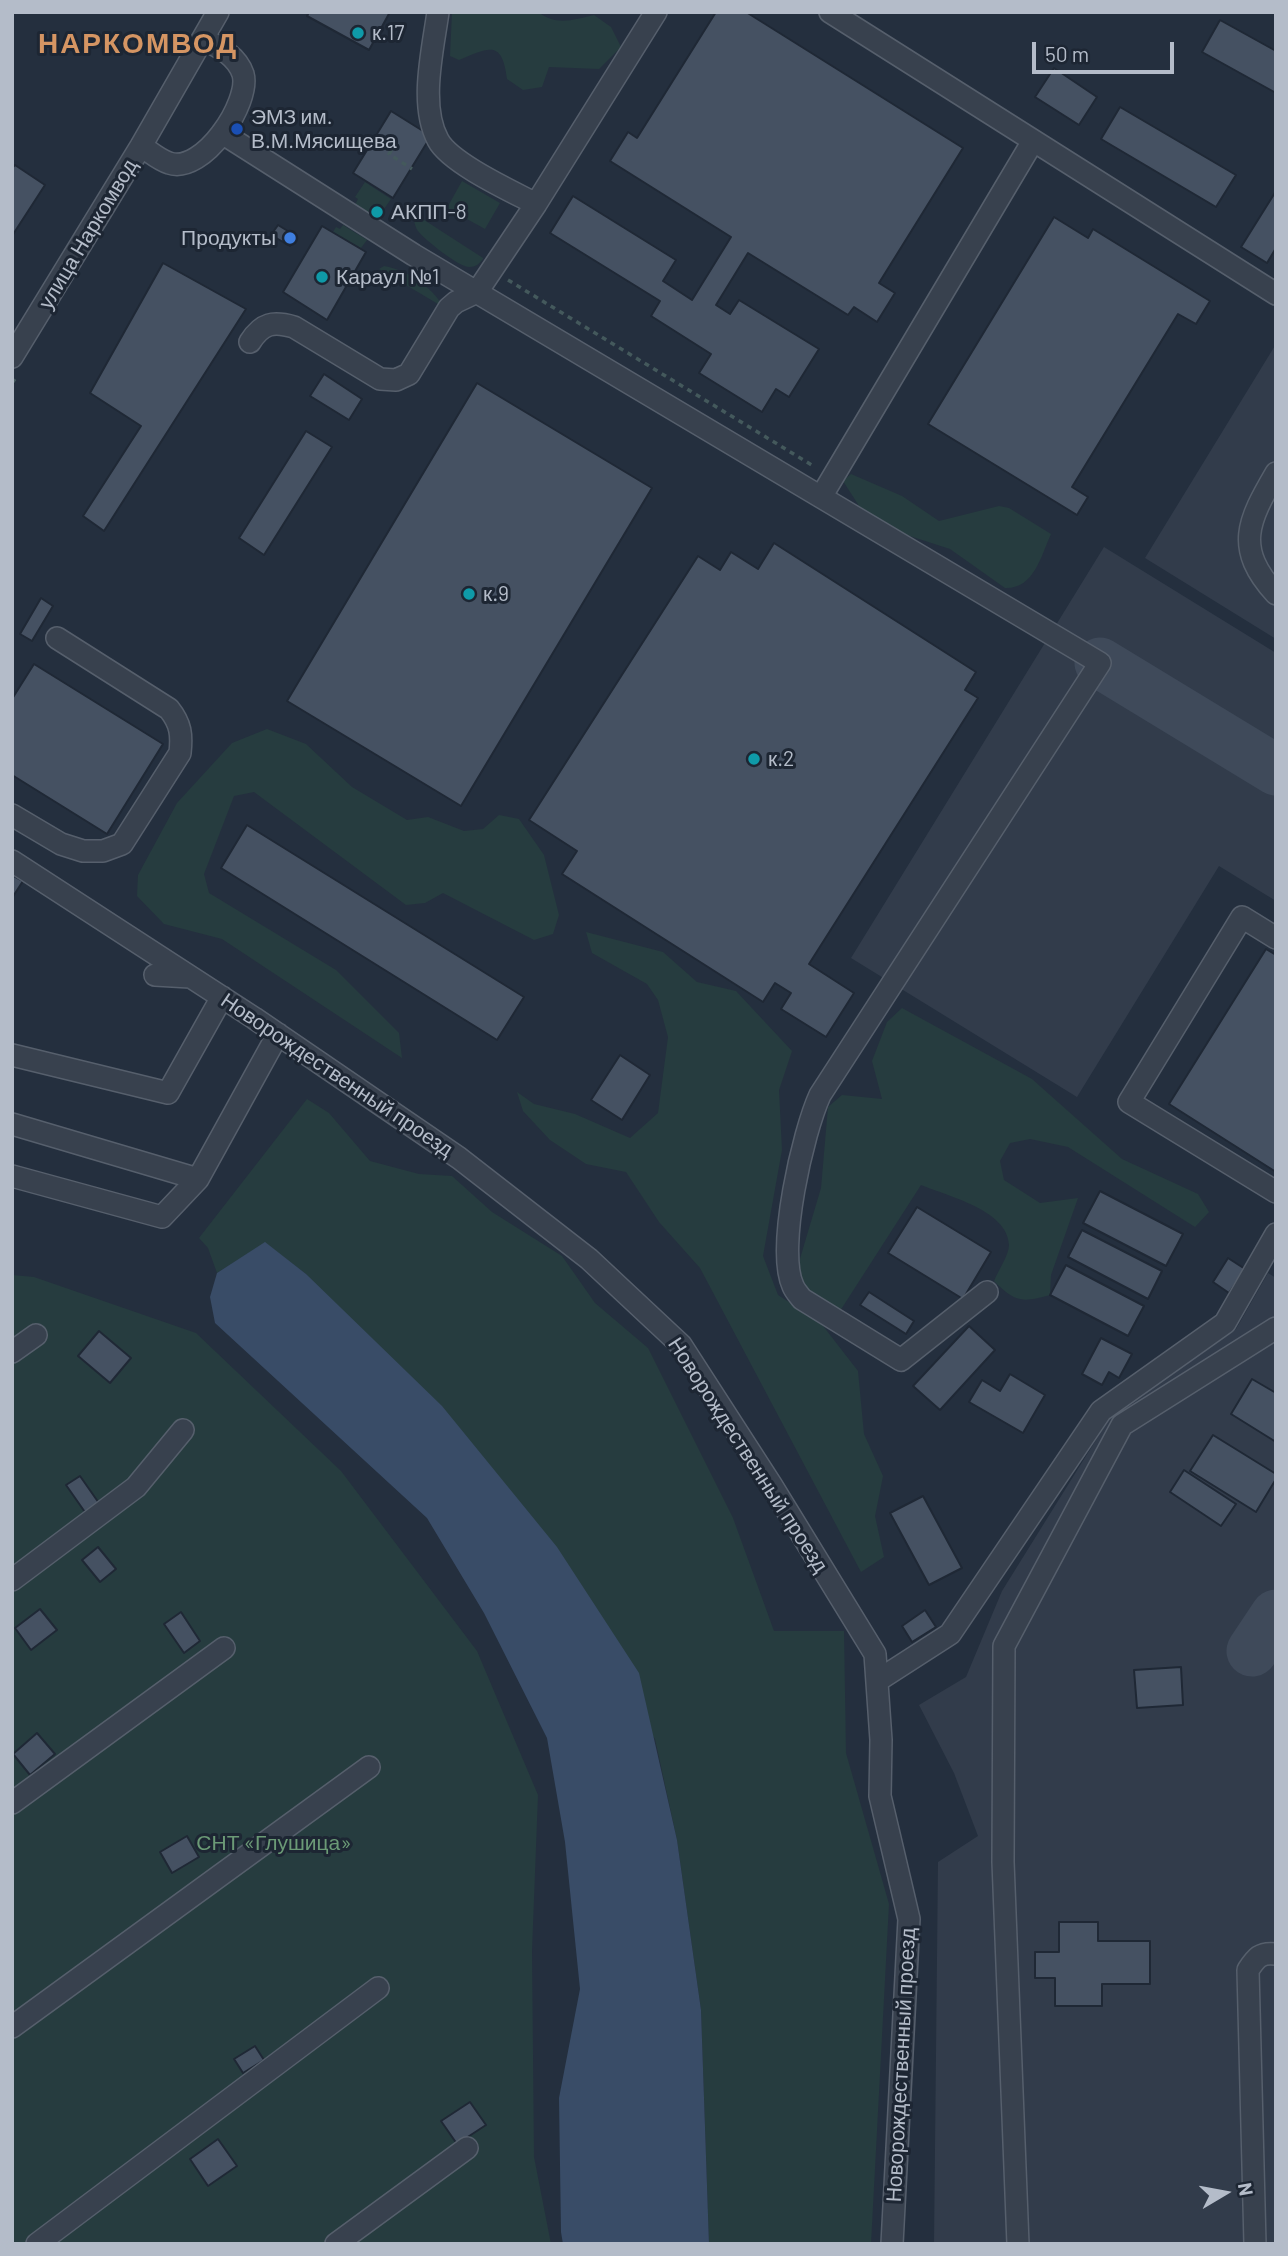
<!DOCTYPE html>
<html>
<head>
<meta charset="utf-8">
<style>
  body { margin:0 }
  #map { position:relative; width:1288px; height:2256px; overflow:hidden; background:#242f3e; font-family:Barlow,sans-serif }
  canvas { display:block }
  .frame { position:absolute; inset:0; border:14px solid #b4bcc9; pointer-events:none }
  .north { position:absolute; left:1190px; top:2158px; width:70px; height:70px; -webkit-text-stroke:5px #1d2633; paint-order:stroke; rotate:80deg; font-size:19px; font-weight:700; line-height:28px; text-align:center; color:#b4bcc9 }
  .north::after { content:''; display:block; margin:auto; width:24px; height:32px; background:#b4bcc9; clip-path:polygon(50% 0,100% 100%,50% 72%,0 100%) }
  .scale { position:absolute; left:1032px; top:42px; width:142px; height:32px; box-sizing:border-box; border:4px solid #b4bcc9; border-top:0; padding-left:9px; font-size:21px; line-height:24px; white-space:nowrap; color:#b4bcc9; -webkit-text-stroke:5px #1d2633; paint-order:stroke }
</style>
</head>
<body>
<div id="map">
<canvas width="1288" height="2256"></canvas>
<div class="frame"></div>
<div class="north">N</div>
<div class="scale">50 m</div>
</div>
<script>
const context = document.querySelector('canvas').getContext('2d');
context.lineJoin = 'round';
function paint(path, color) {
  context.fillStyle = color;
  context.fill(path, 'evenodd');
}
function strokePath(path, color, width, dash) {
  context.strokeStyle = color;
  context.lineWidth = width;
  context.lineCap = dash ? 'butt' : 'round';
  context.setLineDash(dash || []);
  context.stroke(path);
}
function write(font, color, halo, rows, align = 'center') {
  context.font = font + ' Barlow,sans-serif';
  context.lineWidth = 6;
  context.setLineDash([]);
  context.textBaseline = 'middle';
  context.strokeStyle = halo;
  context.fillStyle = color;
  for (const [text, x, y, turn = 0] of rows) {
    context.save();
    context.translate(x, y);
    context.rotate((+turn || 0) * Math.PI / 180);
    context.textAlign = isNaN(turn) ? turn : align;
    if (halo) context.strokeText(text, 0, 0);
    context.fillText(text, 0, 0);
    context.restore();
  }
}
paint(new Path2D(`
  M1276,344V639L1145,558Z
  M1104,547L1276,653V901L1219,866L1077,1097L851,958Z
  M1268,1273L1276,1278V2244H934L938,1862L978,1836L954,1773L919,1705L966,1677L1002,1591L1109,1419L1236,1329Z`), '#323c4b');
paint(new Path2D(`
  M452,12H538C556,26 573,20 594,15L611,27L621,47L599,69L549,67L542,87L523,90L507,79C502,39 489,48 459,60L450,56Z
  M462,181L500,203L485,229L447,208Z
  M365,182L391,199L384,209L376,204L369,214L355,205L358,199L355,197Z
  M418,216L483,258V259C479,264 476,267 469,267C459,267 425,240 418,231C416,229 415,224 414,221Z
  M343,225L367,240L361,248L333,232L336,227L340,229Z
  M384,266C406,270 428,284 441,303L435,313L433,314L438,304L379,269Z
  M851,474L902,496L939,521L999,506L1009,508L1051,534C1041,556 1034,589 1005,588L950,549L885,528L861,509L843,481Z
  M267,729L306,744L352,787L407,820L428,817L464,831L483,829L499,815L519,819L544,855L559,915L553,934L534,940L443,893L425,903L406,905L254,792L234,796L204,874L209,893L336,970L399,1033L402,1058L222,939L164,924L137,896L138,875L177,803L232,743Z
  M586,932L663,952L697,982L736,991L792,1051L779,1090L782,1150L763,1256L778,1295L820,1322L858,1371L864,1434L883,1476L875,1516L884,1557L861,1572L700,1268L659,1222L626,1172L586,1164L550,1140L523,1111L517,1092L534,1104L575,1114L630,1138L658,1113L668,1037L658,1000L647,984L592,953Z
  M902,1008L1032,1079L1122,1159L1198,1194L1209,1212L1195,1227L1068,1147L1030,1139L1010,1143L1000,1161L1004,1180L1040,1203L1078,1198L1051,1275L1050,1295C1021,1303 1015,1302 994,1281C998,1271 1009,1255 1009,1245C1008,1210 947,1196 921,1185L840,1311L802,1299L799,1262L821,1188L828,1107L842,1095L882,1099L872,1061L887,1022Z
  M307,1099L329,1113L370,1161L419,1174L452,1176L492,1212L562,1256L595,1303L648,1348L733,1518L774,1631H844L846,1753L889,1904L871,2244H709L701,2010L677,1840L655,1739L306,1274L265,1243L217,1273L208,1248L199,1238Z
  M12,1275L34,1277L196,1333L341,1471L477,1651L538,1795L532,1951L534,2157L551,2244H12Z`), '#263c3f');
paint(new Path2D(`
  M265,1242L306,1274L442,1406L557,1547L639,1673L677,1840L701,2010L709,2244H563L561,2232L559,2098L580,1989L565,1842L547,1738L484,1613L427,1518L215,1323L210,1297L217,1273Z`), '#394c67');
strokePath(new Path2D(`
  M1100,663L1276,770
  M1252,1651L1276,1615`), '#3f4a5a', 51);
const building = new Path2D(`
  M309,12H390L369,50L307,16Z
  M716,12H746L963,148L879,283L895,293L877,322L854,307L848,315L748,253L716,305L730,314L739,300L819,349L789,397L776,389L762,412L699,373L711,354L651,316L660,301L550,233L573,196L676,260L663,281L692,300L731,237L610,161L628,132L637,138Z
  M1220,20L1276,51V93L1202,52Z
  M1054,68L1097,97L1079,125L1035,97Z
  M1120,107L1236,175L1216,207L1101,139Z
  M391,111L431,136L393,198L353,173Z
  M15,165L45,185L12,236V168Z
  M1276,191V248L1267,263L1241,247Z
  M377,207L382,210L377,217L372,214Z
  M1054,217L1088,238L1093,229L1210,301L1196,324L1178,314L1072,487L1088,497L1077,515L928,424Z
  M278,225L296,236L290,246L271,235Z
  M322,226L366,252L327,320L283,292Z
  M163,263L246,309L104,531L83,516L141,426L90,393Z
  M324,374L362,399L349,420L310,396Z
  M477,383L652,488L461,806L287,701Z
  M306,431L332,447L264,555L239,538Z
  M774,543L976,672L965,690L978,698L809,964L854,993L826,1037L781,1009L791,993L775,983L763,1002L562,874L577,851L529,820L698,556L720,570L731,552L758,569Z
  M41,598L53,606L32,641L20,634Z
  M34,664L163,744L107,834L12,775V699Z
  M247,825L524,997L497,1040L221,868Z
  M12,875L23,881L12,898Z
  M1266,949L1276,955V1172L1169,1104Z
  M620,1055L650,1075L622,1120L591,1100Z
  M1100,1191L1183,1234L1166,1266L1083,1223Z
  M917,1207L991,1252L963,1299L888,1253Z
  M1082,1230L1162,1271L1148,1299L1068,1257Z
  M1228,1258L1245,1269L1229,1293L1213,1282Z
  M1066,1265L1144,1306L1128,1336L1050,1295Z
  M869,1292L914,1321L906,1334L860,1305Z
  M969,1326L995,1350L940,1410L913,1386Z
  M99,1331L131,1358L110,1383L78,1356Z
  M1101,1338L1132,1354L1119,1378L1109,1372L1102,1385L1082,1374Z
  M1010,1374L1045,1395L1023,1433L969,1402L982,1380L1000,1391Z
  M1252,1379L1276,1393V1442L1231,1414Z
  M1213,1435L1276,1474V1479L1256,1512L1190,1471Z
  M1184,1470L1236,1504L1221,1526L1170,1492Z
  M80,1476L101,1506L87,1515L66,1485Z
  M923,1496L962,1568L929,1585L890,1513Z
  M98,1547L116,1569L100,1582L82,1560Z
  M40,1609L57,1630L31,1650L15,1628Z
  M925,1610L936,1627L912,1642L902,1626Z
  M181,1612L200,1641L184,1653L164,1624Z
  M1181,1667L1183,1705L1137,1708L1134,1670Z
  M37,1733L55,1754L30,1775L13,1754Z
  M187,1836L199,1857L172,1873L160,1852Z
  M1059,1922H1098V1941H1150V1984H1102V2006H1055V1978H1035V1952H1059Z
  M255,2046L264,2060L243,2073L234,2059Z
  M470,2102L486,2125L457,2144L441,2121Z
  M218,2139L237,2166L208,2186L190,2159Z`);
paint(building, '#455162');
strokePath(building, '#1f2835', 2);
const minor = new Path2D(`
  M438,12C433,49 419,105 438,140C450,163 511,191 536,204
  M830,12L1276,294
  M222,133L414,255L1100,663L820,1095C803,1132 776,1249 793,1286C795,1291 799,1295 802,1299L901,1360L987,1292
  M141,146C149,151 159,160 169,163C203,175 251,102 243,74C237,56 219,47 204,39
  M250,342C262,323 273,321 294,327L380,379L396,380L409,374L449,308L456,302L477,292L536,204L656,12
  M12,357L141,146L218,12
  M1276,473C1248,521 1234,548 1276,594
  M821,497L1033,141
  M12,815L61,844L83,851H103L122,844L180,753C182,735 181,724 169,709L57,638
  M12,861L254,1018L459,1158L589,1259L681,1345L772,1486L875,1654L881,1740L880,1796L909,1919L892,2244
  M1276,938L1242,917L1129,1102L1276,1192
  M155,975L190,977
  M12,1055L168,1093L222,997
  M12,1124L198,1179L278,1034
  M12,1176L162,1217L198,1179
  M12,1352L36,1335
  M12,1580L136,1487L183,1430
  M877,1681L950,1634L1101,1411L1225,1323L1276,1234
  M12,1803L224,1648
  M12,2027L369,1767
  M37,2244L378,1988
  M336,2244L467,2148
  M1018,2244L1003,1862L1004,1646L1122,1425L1276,1328
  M1255,2244L1248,1970C1256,1958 1260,1952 1276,1954`);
strokePath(minor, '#565f6c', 24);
strokePath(new Path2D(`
  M373,140L391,151L389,154L412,169
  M508,280L815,467
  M12,383L17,376`), '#44595c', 3.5, [5, 5]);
strokePath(minor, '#38414e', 21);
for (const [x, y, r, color] of [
  [358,33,7,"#0f9aa8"],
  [237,129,7,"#1a4fb4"],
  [377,212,7,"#0f9aa8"],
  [290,238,7,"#3f7fe0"],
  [322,277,7,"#0f9aa8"],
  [469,594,7,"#0f9aa8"],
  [754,759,7,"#0f9aa8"]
]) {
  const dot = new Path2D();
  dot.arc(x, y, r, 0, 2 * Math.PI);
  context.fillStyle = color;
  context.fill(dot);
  strokePath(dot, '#1d2633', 2.5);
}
write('21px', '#b4bcc9', '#1d2633', [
  ["к.17",372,33],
  ["ЭМЗ им.",251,117],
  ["В.М.Мясищева",251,141],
  ["АКПП-8",391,212],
  ["Продукты",276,238,"right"],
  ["Караул №1",336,277],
  ["к.9",483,594],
  ["к.2",768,759]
], 'left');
write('21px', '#b4bcc9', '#1d2633', [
  ["улица Наркомвод",88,234,-59],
  ["Новорождественный проезд",337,1075,34],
  ["Новорождественный проезд",748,1455,57],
  ["Новорождественный проезд",901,2065,-87]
]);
write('21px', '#6b9a76', '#1d2633', [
  ["СНТ «Глушица»",274,1843]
]);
context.letterSpacing = '2px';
write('bold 28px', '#d59563', '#1d2633', [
  ["НАРКОМВОД",138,44]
]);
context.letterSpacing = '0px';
</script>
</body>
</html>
